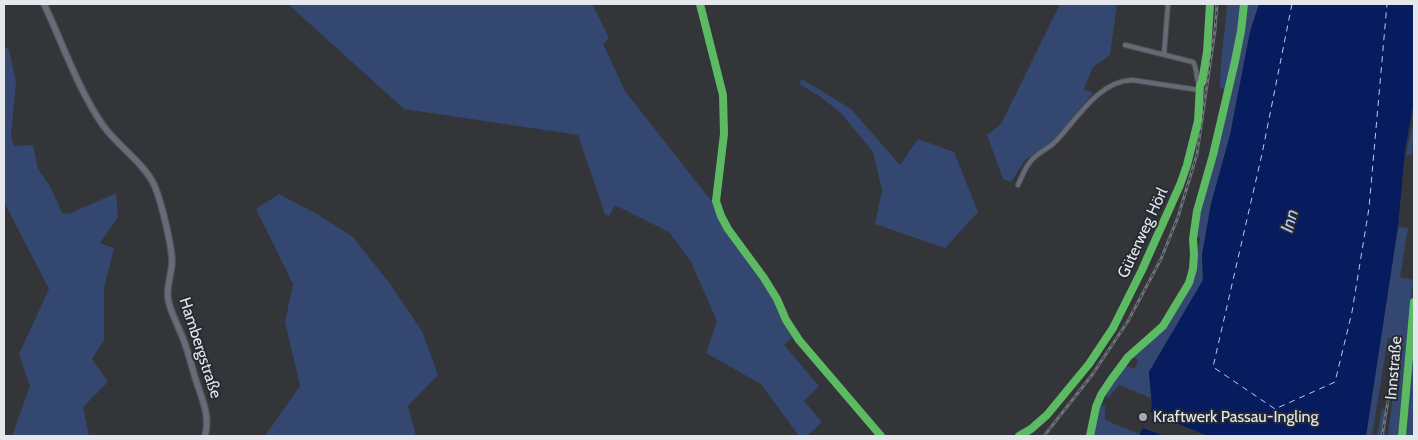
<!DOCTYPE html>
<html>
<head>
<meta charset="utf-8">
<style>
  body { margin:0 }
  #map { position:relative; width:1418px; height:440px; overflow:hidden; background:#333539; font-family:Cabin,sans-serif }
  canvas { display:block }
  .frame { position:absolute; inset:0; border:5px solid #e4e7ec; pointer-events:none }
</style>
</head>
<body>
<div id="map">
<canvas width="1418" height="440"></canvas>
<div class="frame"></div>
</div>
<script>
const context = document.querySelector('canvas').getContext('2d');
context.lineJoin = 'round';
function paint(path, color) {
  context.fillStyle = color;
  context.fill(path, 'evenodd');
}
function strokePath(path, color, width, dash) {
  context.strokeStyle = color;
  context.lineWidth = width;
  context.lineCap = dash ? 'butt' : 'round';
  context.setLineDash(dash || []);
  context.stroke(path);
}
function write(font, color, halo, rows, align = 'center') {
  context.font = font + ' Cabin,sans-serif';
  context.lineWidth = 4;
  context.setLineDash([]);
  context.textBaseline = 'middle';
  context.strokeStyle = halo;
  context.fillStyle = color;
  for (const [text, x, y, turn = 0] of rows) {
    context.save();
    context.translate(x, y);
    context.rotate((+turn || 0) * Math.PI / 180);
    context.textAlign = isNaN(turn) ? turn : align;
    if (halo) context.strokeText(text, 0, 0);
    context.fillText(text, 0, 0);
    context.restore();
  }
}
paint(new Path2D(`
  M288,4H590L593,5L609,38L603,44L625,91L713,203L725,231L762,279L773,300L783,323L792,338L784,345L819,386L804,401L822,422L807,436H799L761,384L706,353L717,321L691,262L669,232L615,205L609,216L605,214L578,135L404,109Z
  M1060,4H1117L1110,55L1093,67L1084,89L1093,93L1053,141L1025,160L1011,182L1003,179L987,135L1001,124Z
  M1227,4H1259L1250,32L1230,135L1211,204L1202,255L1203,280L1149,372L1151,398L1119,385L1108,398L1105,393L1124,365L1135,369L1138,360L1132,356L1166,325L1178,307L1193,281L1200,238L1195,236L1198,214L1228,92L1220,87C1220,59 1225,32 1227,4Z
  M4,46L9,50L16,82L11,136L14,146L33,145L38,169L50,186L62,213L69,214L116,193L118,217L100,243L114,248L104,288V340L92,359L108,382L83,407L89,436H12L30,386L19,354L49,289L4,202Z
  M802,79L851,109L900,165L918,139L954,152L978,212L945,248L875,224L882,190L873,152L841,113L821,97L799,84Z
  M1413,123H1414L1412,155H1406Z
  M279,194L317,214L353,237L390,284L422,331L438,375L408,406L416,436H265L300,386L285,322L293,284L256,209Z
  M1398,227L1408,228L1400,277L1413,280L1398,436H1388L1399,341L1388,338L1372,436H1366Z
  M1414,335V430L1413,436H1406Z
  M1105,405V420L1140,434L1139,436H1092L1099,406Z
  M1382,409L1387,410L1385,436H1377Z`), '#344770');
paint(new Path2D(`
  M1259,4H1414V101L1405,151L1398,226L1366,436H1208L1150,412L1152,406L1149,372L1203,280L1202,255L1211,204L1230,135L1250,32Z
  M1143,428L1164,436H1139Z`), '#061c5e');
strokePath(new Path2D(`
  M1292,4L1262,154L1213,367L1275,409L1335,382L1352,312L1369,208L1387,4`), '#b5caf4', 1, [6, 5]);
const street = new Path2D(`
  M700,4L723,95L724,134L716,201L721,216L728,229L764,278L777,299L786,320L799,340L881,436
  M1125,45L1193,62C1198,69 1195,79 1200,85
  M1164,54L1168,4
  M1018,185C1022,177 1025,167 1031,161C1037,153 1048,149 1055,142C1076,121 1098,81 1132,80L1199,90
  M1019,436L1031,429L1047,415L1089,364L1113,328L1142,270L1180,185L1187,165L1198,121L1200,85L1202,82L1207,52L1210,4
  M1090,436L1096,407L1101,395L1111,380L1128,357L1163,326L1189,283L1193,269L1194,254L1193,239L1197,211L1213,155L1235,61L1241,31L1244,4
  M1402,436L1414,302`);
const secondary = new Path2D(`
  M44,4C63,44 77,87 102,124C116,145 146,164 155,187C161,201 172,246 172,261C172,274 166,286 168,299C171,314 179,327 184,341C188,352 191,363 194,374C200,395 211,414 205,436`);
strokePath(street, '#505155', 6);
strokePath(secondary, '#505155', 8);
strokePath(street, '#656b74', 4);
strokePath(secondary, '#666c78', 5.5);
const rail = new Path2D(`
  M1044,436L1092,375L1128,321L1161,259L1178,217L1197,154L1215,30L1217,4
  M1382,436L1397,348`);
strokePath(rail, '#6e7178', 3);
strokePath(rail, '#262a32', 1, [4]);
strokePath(new Path2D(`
  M700,4L723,95L724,134L716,201L721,216L728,229L764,278L777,299L786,320L799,340L881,436
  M1019,436L1031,429L1047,415L1089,364L1113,328L1142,270L1180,185L1187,165L1198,121L1200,85L1202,82L1207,52L1210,4
  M1090,436L1096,407L1101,395L1111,380L1128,357L1163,326L1189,283L1193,269L1194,254L1193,239L1197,211L1213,155L1235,61L1241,31L1244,4
  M1402,436L1414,302`), '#5cba63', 8);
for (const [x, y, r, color] of [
  [1143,417,5,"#a6a9ad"]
]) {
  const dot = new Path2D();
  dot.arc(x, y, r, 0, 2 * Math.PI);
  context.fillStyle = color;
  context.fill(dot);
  strokePath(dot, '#262a32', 2);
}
write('16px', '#e4e7ec', '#262a32', [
  ["Güterweg Hörl",1143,233,-65],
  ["Hambergstraße",200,348,72],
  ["Innstraße",1394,368,-85]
]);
write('16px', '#e4e7ec', '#262a32', [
  ["Kraftwerk Passau-Ingling",1153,417]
], 'left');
write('italic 18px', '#b5caf4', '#262a32', [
  ["Inn",1290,221,-74]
]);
</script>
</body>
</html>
